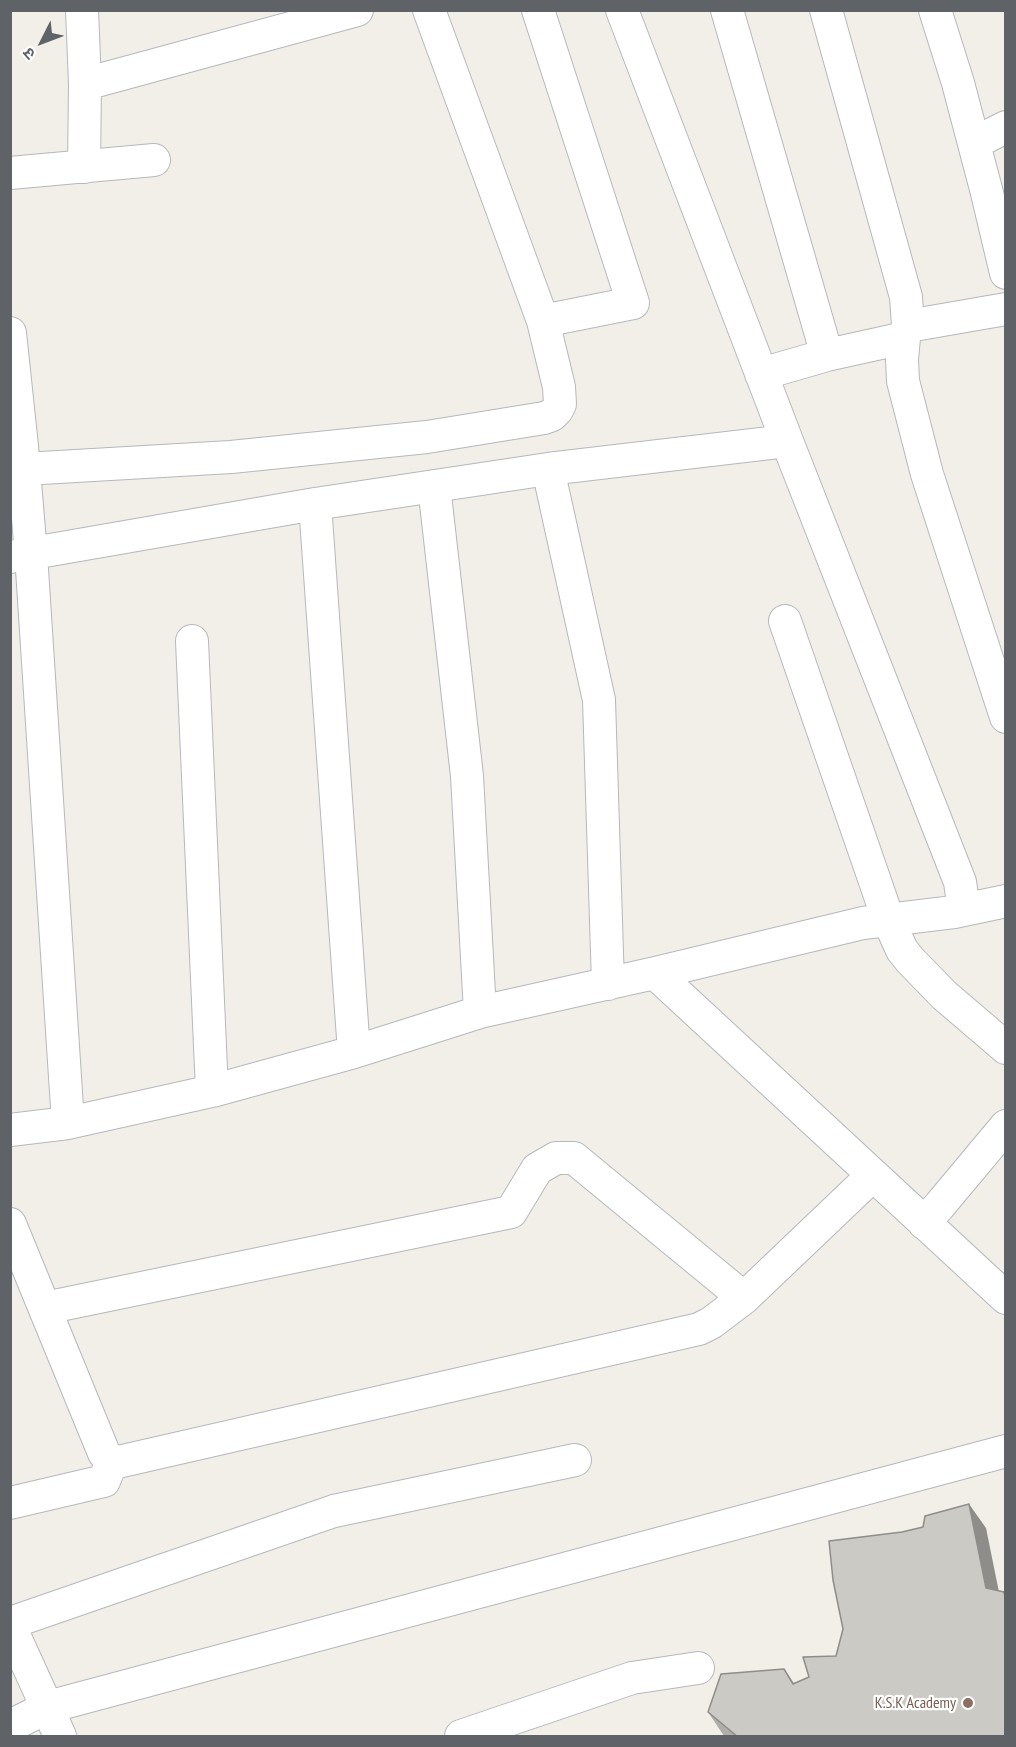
<!DOCTYPE html>
<html>
<head>
<meta charset="utf-8">
<style>
  body { margin:0 }
  #map { position:relative; width:1016px; height:1747px; overflow:hidden; background:#f1efe8; font-family:"PT Sans Narrow","Noto Sans Devanagari",sans-serif }
  canvas { display:block }
  .frame { position:absolute; inset:0; border:12px solid #5f6368; pointer-events:none }
  .north { position:absolute; left:12px; top:12px; width:60px; height:60px; -webkit-text-stroke:4px #fff; paint-order:stroke; rotate:228deg; font-size:16px; font-weight:700; line-height:24px; text-align:center; color:#5f6368 }
  .north::after { content:''; display:block; margin:auto; width:21px; height:27px; background:#5f6368; clip-path:polygon(50% 0,100% 100%,50% 72%,0 100%) }
</style>
</head>
<body>
<div id="map">
<canvas width="1016" height="1747"></canvas>
<div class="frame"></div>
<div class="north">उ</div>
</div>
<script>
const context = document.querySelector('canvas').getContext('2d');
context.lineJoin = 'round';
function strokePath(path, color, width, dash) {
  context.strokeStyle = color;
  context.lineWidth = width;
  context.lineCap = dash ? 'butt' : 'round';
  context.setLineDash(dash || []);
  context.stroke(path);
}
function paint(path, color) {
  context.fillStyle = color;
  context.fill(path, 'evenodd');
}
function write(font, color, halo, rows, align = 'center') {
  context.font = font + ' "PT Sans Narrow",sans-serif';
  context.lineWidth = 4.5;
  context.setLineDash([]);
  context.textBaseline = 'middle';
  context.strokeStyle = halo;
  context.fillStyle = color;
  for (const [text, x, y, turn = 0] of rows) {
    context.save();
    context.translate(x, y);
    context.rotate((+turn || 0) * Math.PI / 180);
    context.textAlign = isNaN(turn) ? turn : align;
    if (halo) context.strokeText(text, 0, 0);
    context.fillText(text, 0, 0);
    context.restore();
  }
}
const street = new Path2D(`
  M82,10L85,84L84,167
  M538,10L633,303L543,321
  M622,10L787,441L960,882L964,910
  M727,10L827,355
  M826,10L906,297L908,326L904,338L902,359L903,381L927,474L1006,717
  M935,10L958,83L987,193L1006,273
  M85,84L357,10
  M974,143L1006,127
  M10,173L154,160
  M908,326L1006,309
  M10,333L22,446L31,554L68,1123
  M761,374L827,355L904,338
  M24,469L231,457L427,437L544,418L552,415L557,410L560,404L559,387L543,321L429,10
  M548,469L599,700L608,984
  M434,486L467,776L480,1012
  M315,504L354,1052
  M10,557L315,504L548,469L787,441
  M785,621L888,919L902,950L910,960L944,995L1006,1048
  M192,641L212,1091
  M655,973L1006,1298
  M10,1130L68,1123L212,1091L354,1052L480,1012L655,973L863,923L954,912L1006,901
  M924,1223L940,1205L1006,1126
  M10,1224L104,1453L109,1459L118,1462L699,1329L711,1323L744,1298L872,1176
  M45,1308L511,1212L537,1169L556,1158H574L744,1298
  M10,1503L104,1481L112,1461
  M10,1623L334,1511L575,1460
  M10,1626L60,1736
  M10,1726L48,1707L1006,1451
  M461,1736L632,1678L698,1668`);
strokePath(street, '#b5b8bc', 34);
strokePath(street, '#fff', 32);
paint(new Path2D(`
  M986,1528L1005,1737H725L724,1736L708,1712L784,1669L794,1683L809,1677L836,1656Z`), '#afaea9');
paint(new Path2D(`
  M969,1504L986,1528L1003,1612L986,1588Z`), '#8f8d8a');
const building = new Path2D(`
  M969,1504L986,1588L1004,1592L1005,1597V1737H738L708,1712L721,1674L784,1669L793,1684L809,1677L803,1657L836,1656L843,1629L833,1580L829,1541L902,1532L923,1527L925,1516Z`);
paint(building, '#cccac5');
strokePath(building, '#8f8d8a', 1.5);
for (const [x, y, r, color] of [
  [968,1703,6,"#8d6e63"]
]) {
  const dot = new Path2D();
  dot.arc(x, y, r, 0, 2 * Math.PI);
  context.fillStyle = color;
  context.fill(dot);
  strokePath(dot, '#fff', 2);
}
write('16px', '#785e54', '#fff', [
  ["K.S.K Academy",956,1703]
], 'right');
</script>
</body>
</html>
